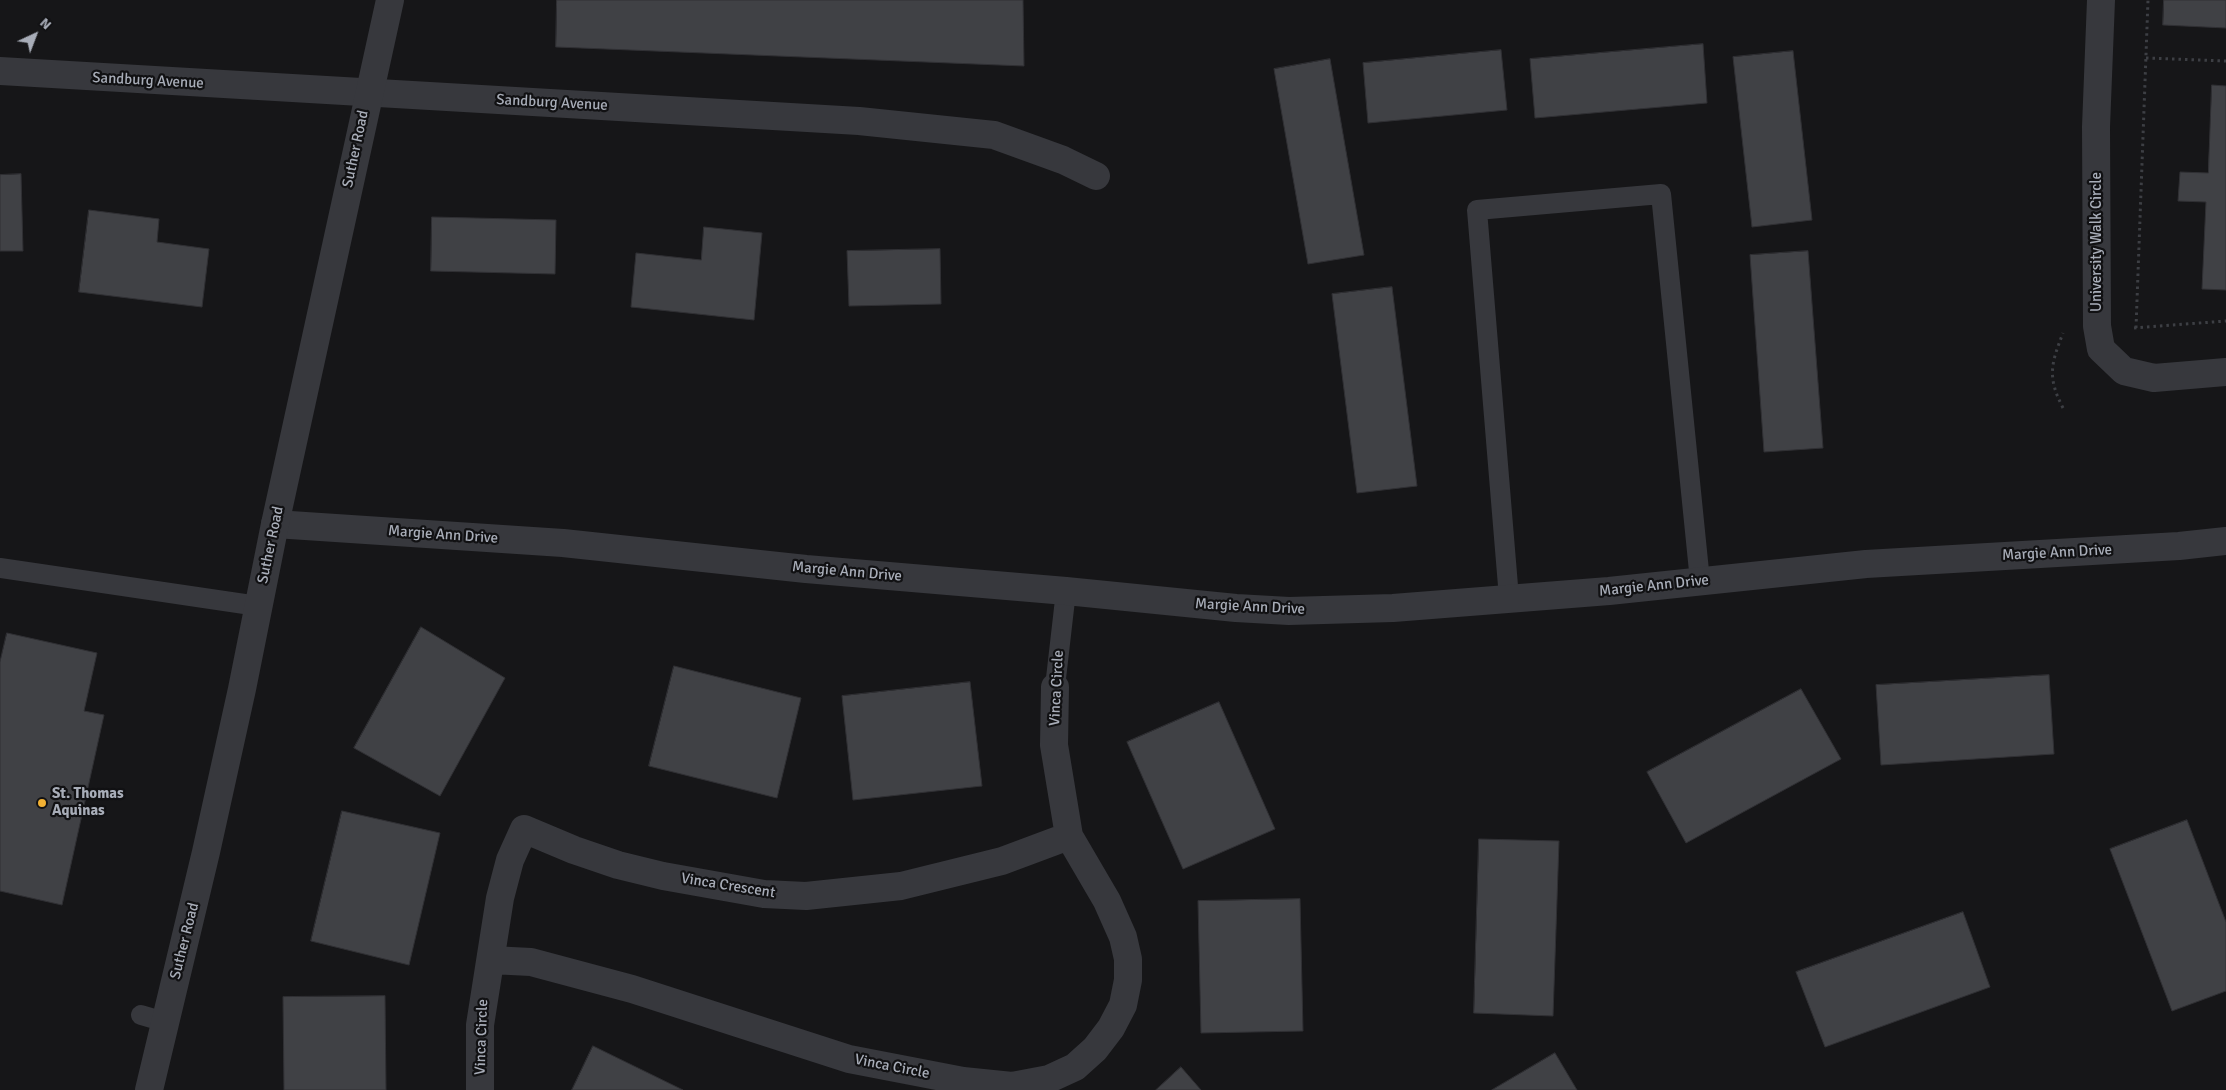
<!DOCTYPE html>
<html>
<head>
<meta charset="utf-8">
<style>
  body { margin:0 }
  #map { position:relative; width:2226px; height:1090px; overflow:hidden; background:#161618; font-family:Signika,sans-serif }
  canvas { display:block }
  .north { position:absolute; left:10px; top:10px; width:50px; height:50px; -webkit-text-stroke:4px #111113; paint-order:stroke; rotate:43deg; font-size:14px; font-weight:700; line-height:20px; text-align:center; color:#a8adb8 }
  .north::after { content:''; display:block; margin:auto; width:18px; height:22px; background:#a8adb8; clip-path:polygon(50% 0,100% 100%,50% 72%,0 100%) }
</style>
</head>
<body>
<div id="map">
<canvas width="2226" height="1090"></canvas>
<div class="north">N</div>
</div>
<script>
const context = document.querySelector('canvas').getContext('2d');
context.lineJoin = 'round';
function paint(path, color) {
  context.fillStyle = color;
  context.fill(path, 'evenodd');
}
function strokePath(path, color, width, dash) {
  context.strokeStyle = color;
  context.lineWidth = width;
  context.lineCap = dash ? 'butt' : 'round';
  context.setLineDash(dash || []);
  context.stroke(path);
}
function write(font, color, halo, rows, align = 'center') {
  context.font = font + ' Signika,sans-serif';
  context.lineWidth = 4.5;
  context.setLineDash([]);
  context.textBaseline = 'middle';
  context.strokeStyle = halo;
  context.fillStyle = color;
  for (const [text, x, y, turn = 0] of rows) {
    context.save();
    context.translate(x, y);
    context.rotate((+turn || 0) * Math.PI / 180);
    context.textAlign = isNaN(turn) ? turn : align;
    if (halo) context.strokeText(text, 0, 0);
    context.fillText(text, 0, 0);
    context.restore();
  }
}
const building = new Path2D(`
  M557,0H1023L1024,66L556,47Z
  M2164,0H2226V28L2163,25Z
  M1703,44L1707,103L1535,118L1530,59Z
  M1501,50L1507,110L1368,123L1363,63Z
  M1793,51L1812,220L1752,227L1733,57Z
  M1330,59L1364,255L1308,264L1274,69Z
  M2212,85L2226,86V290L2202,289L2206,202L2178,201L2180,172L2208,173Z
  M21,174L23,251H0V175Z
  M89,210L159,219L157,242L209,249L202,307L79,292Z
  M432,217L556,220L555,274L431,271Z
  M704,227L762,233L754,320L631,307L636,253L701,260Z
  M940,249L941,304L849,306L847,251Z
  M1808,251L1823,448L1764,452L1750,255Z
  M1392,287L1417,486L1357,493L1332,294Z
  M421,627L505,678L440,796L354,748Z
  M7,633L97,653L84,711L104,715L62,905L0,891V662Z
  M674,666L801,698L777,798L649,766Z
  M2049,675L2054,754L1881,765L1876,685Z
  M970,682L982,786L853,800L842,696Z
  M1801,689L1841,759L1686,843L1647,772Z
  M1219,702L1275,829L1183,869L1127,742Z
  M342,811L440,833L409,965L311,941Z
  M2187,820L2226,922V991L2172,1011L2110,849Z
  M1479,839L1559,841L1553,1016L1474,1013Z
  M1300,899L1303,1031L1201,1033L1198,901Z
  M1963,912L1990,987L1825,1047L1796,972Z
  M385,996L386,1090H284L283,997Z
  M593,1046L683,1090H572Z
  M1555,1053L1577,1090H1492Z
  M1181,1067L1201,1090H1156Z`);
paint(building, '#404145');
strokePath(building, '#303034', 1);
strokePath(new Path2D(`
  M2146,58L2226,61
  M2134,328L2226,321
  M2136,328L2148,0
  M2063,408C2047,377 2051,364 2063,333`), '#3d3f44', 3, [2.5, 4]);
strokePath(new Path2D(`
  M0,568L258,606
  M1509,598L1477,210L1661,194L1700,581
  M1055,687L1066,591
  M141,1015L165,1022`), '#37383d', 20);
strokePath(new Path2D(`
  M2101,0L2096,127L2097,326L2101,349L2124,371L2154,378L2226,372
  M0,71L859,121L994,135L1063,160L1096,176
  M275,524L563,543L806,569L1066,591L1236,608L1289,611L1393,608L1609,591L1866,564L2179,546L2226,541
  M491,960L531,962L632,989L849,1059L963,1081L1012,1086L1049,1079L1075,1067L1095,1049L1111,1028L1123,1005L1128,980V959L1123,937L1107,901L1069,836L1054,745L1055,687
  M480,1090V1025L500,898L510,860L524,829L574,850L618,865L663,876L764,894L806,896L901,886L1002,861L1069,836`), '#37383d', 28);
strokePath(new Path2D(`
  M149,1090L206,852L242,689L275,524L390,0`), '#37383d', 28);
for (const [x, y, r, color] of [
  [42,803,5,"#f2b134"]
]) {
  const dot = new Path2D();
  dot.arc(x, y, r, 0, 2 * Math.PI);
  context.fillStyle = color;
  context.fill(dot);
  strokePath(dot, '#111113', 2);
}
write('15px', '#a8adb8', '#111113', [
  ["Sandburg Avenue",148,81,3],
  ["Sandburg Avenue",552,103,3],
  ["Suther Road",356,149,-78],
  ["University Walk Circle",2097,242,-90],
  ["Margie Ann Drive",443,535,4],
  ["Suther Road",271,545,-78],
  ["Margie Ann Drive",2057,553,-3],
  ["Margie Ann Drive",847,572,5],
  ["Margie Ann Drive",1654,586,-6],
  ["Margie Ann Drive",1250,607,3],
  ["Vinca Circle",1057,688,-87],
  ["Vinca Crescent",728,886,9],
  ["Suther Road",185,941,-76],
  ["Vinca Circle",482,1037,-88],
  ["Vinca Circle",892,1067,11]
]);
write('bold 15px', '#a8adb8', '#111113', [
  ["St. Thomas",52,794],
  ["Aquinas",52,811]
], 'left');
</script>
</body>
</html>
